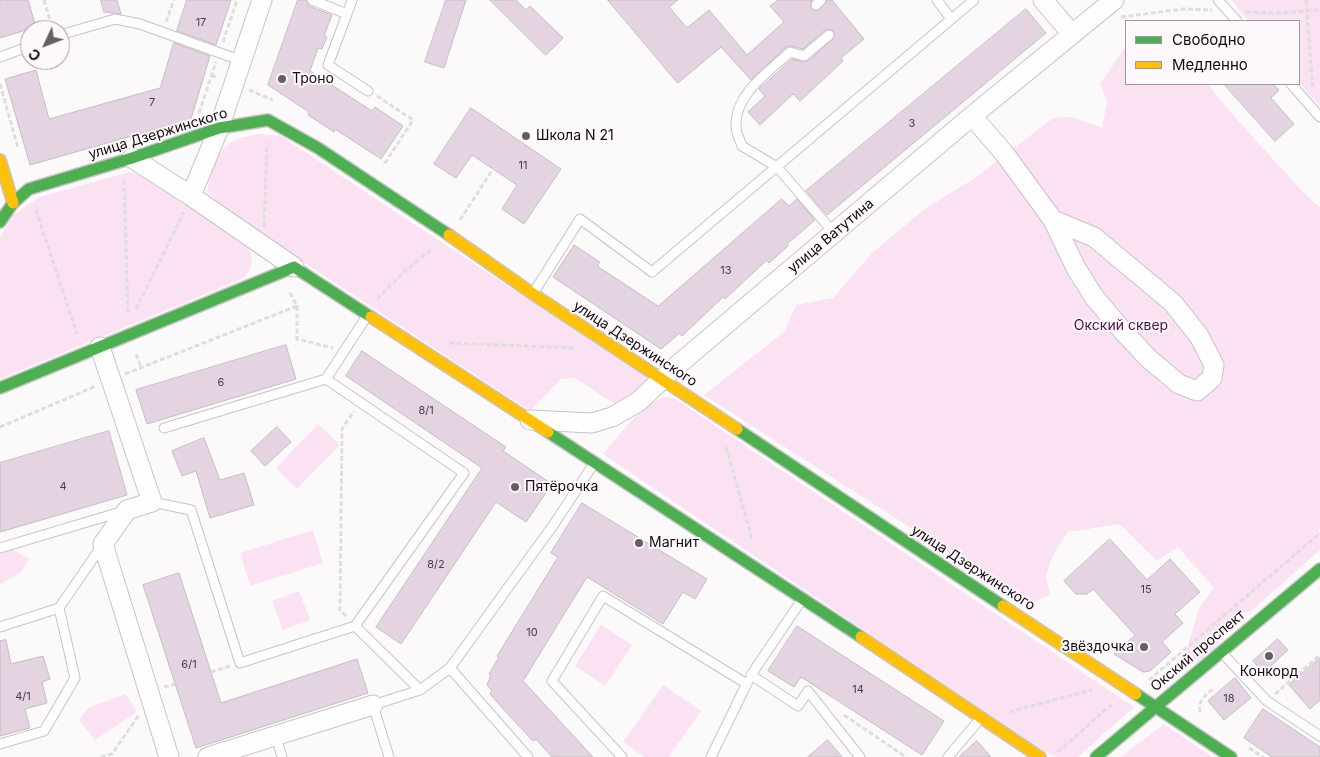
<!DOCTYPE html>
<html>
<head>
<meta charset="utf-8">
<style>
  body { margin:0 }
  #map { position:relative; width:1320px; height:757px; overflow:hidden; background:#fcf9fb; font-family:Inter,sans-serif }
  canvas { display:block }
  .legend { position:absolute; left:1125px; top:20px; width:175px; height:65px; box-sizing:border-box; background:#fdf8fc; border:1px solid #9f999e; margin:0; padding:6px 9px; list-style:none; font-size:15px; color:#130a10 }
  .legend li { display:flex; align-items:center; gap:10px; height:25px }
  .legend b { width:25px; border:1px solid #9f999e }
  .north { position:absolute; left:20px; top:20px; width:50px; height:50px; box-sizing:border-box; background:#fdf8fc; border:1px solid #9f999e; border-radius:50%; rotate:227deg; font-size:14px; font-weight:700; line-height:20px; text-align:center; color:#130a10 }
  .north::after { content:''; display:block; margin:auto; width:18px; height:22px; background:#655e62; clip-path:polygon(50% 0,100% 100%,50% 72%,0 100%) }
</style>
</head>
<body>
<div id="map">
<canvas width="1320" height="757"></canvas>
<ul class="legend">
<li><b style="height:6px;background:#4caf50"></b>Свободно</li>
<li><b style="height:6px;background:#ffc107"></b>Медленно</li>
</ul>
<div class="north">С</div>
</div>
<script>
const context = document.querySelector('canvas').getContext('2d');
context.lineJoin = 'round';
function paint(path, color) {
  context.fillStyle = color;
  context.fill(path, 'evenodd');
}
function strokePath(path, color, width, dash) {
  context.strokeStyle = color;
  context.lineWidth = width;
  context.lineCap = dash ? 'butt' : 'round';
  context.setLineDash(dash || []);
  context.stroke(path);
}
function write(font, color, halo, rows, align = 'center') {
  context.font = font + ' Inter,sans-serif';
  context.lineWidth = 4;
  context.setLineDash([]);
  context.textBaseline = 'middle';
  context.strokeStyle = halo;
  context.fillStyle = color;
  for (const [text, x, y, turn = 0] of rows) {
    context.save();
    context.translate(x, y);
    context.rotate((+turn || 0) * Math.PI / 180);
    context.textAlign = isNaN(turn) ? turn : align;
    if (halo) context.strokeText(text, 0, 0);
    context.fillText(text, 0, 0);
    context.restore();
  }
}
paint(new Path2D(`
  M1231,0H1320V107L1299,82V21H1248Z
  M1126,46V84H1208C1227,110 1250,133 1271,157C1287,174 1302,193 1320,207V529L1318,531L1320,533V550L1250,612L1235,613L1214,634L1220,643L1200,661L1185,656L1199,608L1214,588L1178,547L1157,561L1120,524L1068,532L1053,555L1046,576L1050,595L1029,604L704,395L784,332L796,305L833,298L872,253L926,208L975,178L1053,118L1073,117L1102,128L1107,101L1100,84Z
  M258,134L281,136L647,378L644,384L616,405L575,378L561,379L530,411L227,212L207,191C211,172 215,150 235,140C241,137 251,136 258,134Z
  M130,172L143,177L243,242C254,255 255,265 244,278L0,379V237L14,215L39,197Z
  M665,397L674,398L1134,707L1078,757H1056L1050,755L603,454C620,435 640,405 665,397Z
  M318,424L340,445L297,489L276,468Z
  M313,530L323,563L250,586L240,553Z
  M0,542L29,559L21,572L0,584Z
  M299,591L310,620L283,630L272,601Z
  M601,625L632,645L605,686L575,666Z
  M663,685L701,711L669,757H644L623,742Z
  M126,694L137,712L95,740L79,720L88,708Z
  M1164,724L1212,757H1121Z`), '#fbe2f3');
const building = new Path2D(`
  M0,0H28L36,27L0,38Z
  M101,0H117L121,14L104,12Z
  M187,0H231L216,45L177,31Z
  M298,0H306L309,6L332,15L324,36L327,37L322,49L318,48L310,71L372,111L375,107L403,126L381,159L335,129L334,132L308,115L309,112L268,85Z
  M446,0H466L444,68L425,62Z
  M490,0H516L526,10L530,6L563,38L546,55Z
  M608,0H678L669,7L687,28L709,10L747,55L784,22L770,6L778,0H812L810,6L815,11L820,9L827,0H832L864,39L841,58L843,61L800,101L793,94L760,125L748,112L765,96L759,89L792,59L803,62L808,61L833,39L835,34L833,31L828,29L825,30L803,49L791,46L786,47L751,80L721,47L678,83Z
  M1026,9L1046,33L827,215L806,191Z
  M174,43L210,56L191,119L30,165L5,79L36,70L49,119L160,88Z
  M1224,84H1273L1279,90L1271,98L1294,124L1275,141Z
  M471,108L561,169L524,224L502,209L517,185L472,155L456,178L434,164Z
  M782,199L789,206L797,199L815,220L787,244L788,246L769,263L767,260L725,299L723,297L682,336L680,333L661,349L553,277L574,245L600,262L597,266L658,306Z
  M286,345L296,379L147,424L136,390Z
  M362,351L506,447L503,451L552,484L526,522L496,502L401,644L376,627L482,468L346,376Z
  M277,427L291,442L265,466L251,451Z
  M109,431L127,495L0,532V463Z
  M204,438L220,480L244,473L254,505L210,518L196,471L182,476L172,451Z
  M582,503L707,579L695,599L683,592L663,624L587,577L523,681L593,757H552L536,739L533,741L505,711L490,694L492,691L487,685L491,675L489,674L499,657L497,656L558,557L551,553Z
  M1110,539L1147,580L1170,559L1200,592L1175,614L1183,623L1162,642L1171,652L1150,671L1143,672L1114,654L1135,635L1093,589L1087,594H1076L1064,581Z
  M179,573L221,703L357,659L368,693L196,748L143,585Z
  M797,626L944,721L922,755L801,677L794,687L768,671Z
  M1278,639L1288,650L1263,673L1253,661Z
  M6,640L11,664L43,656L50,679L42,682L47,703L25,709L30,728L0,736V641Z
  M1320,658V700L1310,709L1289,685Z
  M1235,678L1251,698L1224,720L1208,701Z
  M1263,709L1320,747V757H1272L1244,738Z
  M828,740L842,757H808Z
  M977,741L991,757H959Z`);
paint(building, '#e4d3e0');
strokePath(building, '#c3bec2', 1);
const lane = new Path2D(`
  M312,0L347,14L328,65L368,91
  M937,0L951,19
  M1218,0L1237,21
  M816,5L821,0
  M347,14L352,0
  M60,35L115,19L140,24L242,61
  M829,35L804,56L790,52C769,72 734,94 736,127C736,133 740,140 742,146L777,167L834,233
  M0,57L30,46
  M1291,84L1320,117
  M534,292L580,219L652,272L974,0
  M164,428L326,379L367,316
  M152,502L191,510L240,663L355,626L464,473L326,379
  M0,548L124,511
  M801,601L751,675L798,706L808,691L860,757
  M355,626L420,690
  M0,627L59,608L103,544
  M1223,654L1267,701L1320,736
  M450,668L528,757
  M276,736L282,757
  M0,744L44,731L75,678L59,608
  M389,757L373,705L420,690L450,668L554,524L593,465
  M622,757L552,681L603,596L747,684
  M711,757L748,681
  M948,757L980,719`);
const street = new Path2D(`
  M1043,0L1072,34
  M972,116L1004,153L1053,220L1094,237L1173,303L1199,336L1214,365L1212,378L1197,391L1179,384L1148,358L1122,330L1094,297L1076,268L1053,220
  M132,158L191,196L294,267
  M191,196L219,128L262,0
  M100,347L152,502L127,510L103,544L169,757
  M530,420L592,423L612,417L638,402L673,369L972,116L1114,0
  M208,757L373,705`);
const fast = new Path2D(`
  M0,222L13,203L29,189L132,158L219,128L268,120L318,148L449,235
  M0,388L294,267L371,317
  M737,429L1003,606
  M548,432L861,637
  M1136,694L1231,757
  M1096,757L1320,569`);
const slow = new Path2D(`
  M0,160L13,203
  M449,235L533,294L737,429
  M371,317L548,432
  M1003,606L1136,694
  M861,637L1040,757`);
strokePath(lane, '#c9c3c7', 11);
strokePath(street, '#c9c3c7', 21);
strokePath(fast, '#c9c3c7', 14);
strokePath(slow, '#c9c3c7', 14);
strokePath(new Path2D(`
  M44,0L52,27
  M1306,0L1313,90
  M1246,12L1276,13L1320,10
  M1121,17L1183,9L1212,10
  M166,22L174,0
  M223,42L237,0
  M211,75L218,78
  M0,84L18,148
  M249,90L273,100
  M377,96L413,120L383,166
  M199,113L216,62
  M124,180L128,314
  M36,210L77,334
  M460,220L493,169
  M264,227L267,143
  M377,299L405,271L432,249
  M297,306V339L333,348
  M136,309L184,212
  M449,343L576,348
  M136,354L141,367
  M125,374L297,306L289,291
  M0,427L96,386
  M726,447L752,539
  M346,616L340,610L342,429L354,411
  M211,672L230,666
  M1149,680L1320,533
  M164,687L175,684
  M1275,694L1320,655
  M1009,712L1092,690
  M1200,712C1198,700 1205,696 1213,689
  M844,715L906,757
  M1249,748L1263,757
  M1058,752L1113,703
  M101,757L112,754L139,715`), '#dfdedf', 3, [5, 2.5]);
strokePath(lane, '#fffefe', 9);
strokePath(street, '#fffefe', 19);
strokePath(fast, '#4caf50', 11);
strokePath(slow, '#ffc107', 11);
for (const [x, y, r, color] of [
  [282,79,5,"#655e62"],
  [526,136,5,"#655e62"],
  [515,487,5,"#655e62"],
  [639,543,5,"#655e62"],
  [1144,647,5,"#655e62"],
  [1269,656,5,"#655e62"]
]) {
  const dot = new Path2D();
  dot.arc(x, y, r, 0, 2 * Math.PI);
  context.fillStyle = color;
  context.fill(dot);
  strokePath(dot, '#fdf8fc', 2);
}
write('11px', '#473c44', null, [
  ["17",201,23],
  ["7",152,103],
  ["3",912,124],
  ["11",523,166],
  ["13",726,271],
  ["6",221,383],
  ["8/1",426,411],
  ["4",63,487],
  ["8/2",436,565],
  ["15",1146,590],
  ["10",532,633],
  ["6/1",189,665],
  ["14",858,690],
  ["4/1",23,697],
  ["18",1229,699]
]);
write('14px', '#130a10', '#fdf8fc', [
  ["Троно",292,79],
  ["Школа N 21",536,136],
  ["Пятёрочка",525,487],
  ["Магнит",649,543],
  ["Звёздочка",1134,647,"right"],
  ["Конкорд",1269,672,"center"]
], 'left');
write('14px', '#130a10', '#fdf8fc', [
  ["улица Дзержинского",158,134,-17],
  ["улица Ватутина",831,236,-40],
  ["улица Дзержинского",635,344,33],
  ["улица Дзержинского",973,568,33],
  ["Окский проспект",1198,651,-40]
]);
write('14px', '#530e47', '#fdf8fc', [
  ["Окский сквер",1121,326]
]);
</script>
</body>
</html>
